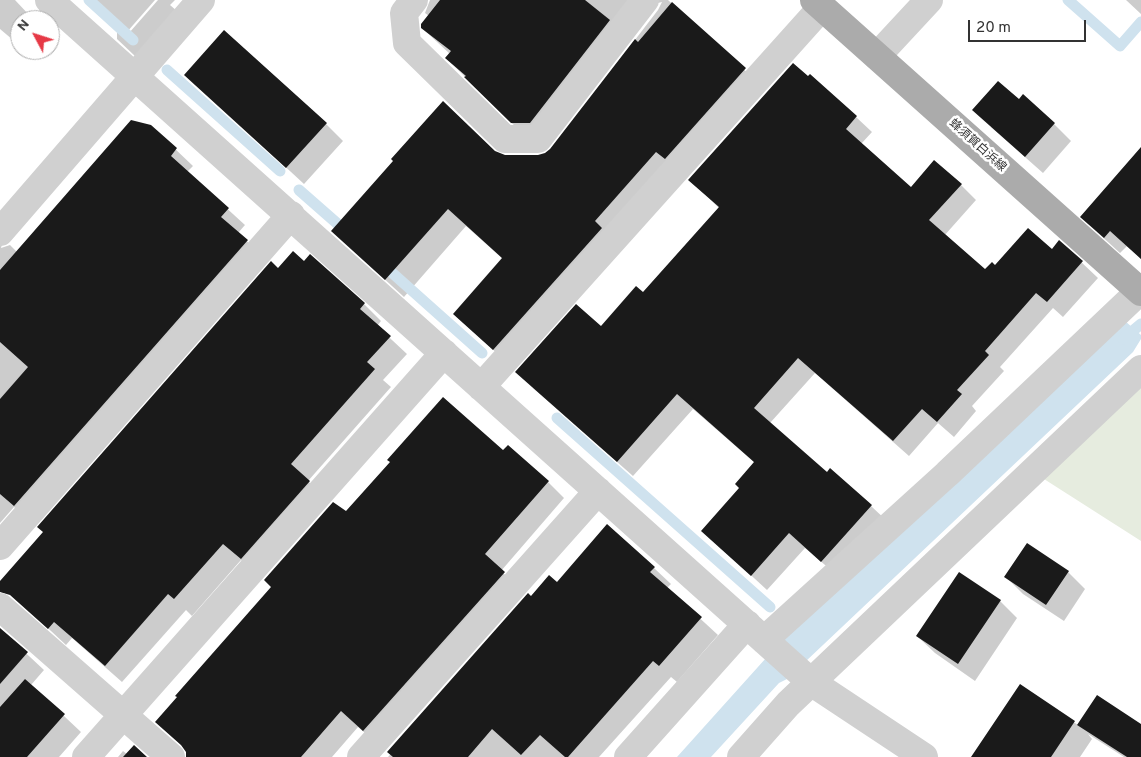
<!DOCTYPE html>
<html>
<head>
<meta charset="utf-8">
<style>
  body { margin:0 }
  #map { position:relative; width:1141px; height:757px; overflow:hidden; background:#fff; font-family:Overpass,sans-serif }
  canvas { display:block }
  .north { position:absolute; left:10px; top:10px; width:50px; height:50px; box-sizing:border-box; background:#fff; border:1px solid #adadad; border-radius:50%; rotate:310deg; font-size:14px; font-weight:700; line-height:20px; text-align:center; color:#333 }
  .north::after { content:''; display:block; margin:auto; width:18px; height:22px; background:#e63946; clip-path:polygon(50% 0,100% 100%,50% 72%,0 100%) }
  .scale { position:absolute; left:968px; top:20px; width:118px; height:22px; box-sizing:border-box; border:2px solid #333; border-top:0; padding-left:6px; font-size:15px; line-height:18px; white-space:nowrap; color:#333; -webkit-text-stroke:4px #fff; paint-order:stroke }
</style>
</head>
<body>
<div id="map">
<canvas width="1141" height="757"></canvas>
<div class="north">N</div>
<div class="scale">20 m</div>
</div>
<script>
const context = document.querySelector('canvas').getContext('2d');
context.lineJoin = 'round';
function paint(path, color) {
  context.fillStyle = color;
  context.fill(path, 'evenodd');
}
function strokePath(path, color, width, dash) {
  context.strokeStyle = color;
  context.lineWidth = width;
  context.lineCap = dash ? 'butt' : 'round';
  context.setLineDash(dash || []);
  context.stroke(path);
}
function write(font, color, halo, rows, align = 'center') {
  context.font = font + ' Overpass,"Noto Sans JP",sans-serif';
  context.lineWidth = 5;
  context.setLineDash([]);
  context.textBaseline = 'middle';
  context.strokeStyle = halo;
  context.fillStyle = color;
  for (const [text, x, y, turn = 0] of rows) {
    context.save();
    context.translate(x, y);
    context.rotate((+turn || 0) * Math.PI / 180);
    context.textAlign = isNaN(turn) ? turn : align;
    if (halo) context.strokeText(text, 0, 0);
    context.fillText(text, 0, 0);
    context.restore();
  }
}
paint(new Path2D(`
  M1141,386V541L1044,479Z`), '#e6ecdf');
paint(new Path2D(`
  M1125,321L1141,335V339L1133,352L787,679L779,683L711,757H677L784,638Z`), '#cfe2ee');
paint(new Path2D(`
  M0,0H15L32,18L30,20H20V32L13,40L0,29Z
  M94,0H155L127,32L129,33L158,0H175L170,5L177,11L136,57L117,39V20Z
  M430,0H668L763,87L512,367L454,314L503,259L466,226L404,297L332,231L494,152L505,156H538L546,154L551,149L658,10L662,2L658,3L530,141L446,58L450,54L422,28L429,16L425,13Z
  M1126,0H1141V14Z
  M186,75L326,124L343,141L304,184Z
  M1019,101L1054,124L1071,141L1043,173L991,127Z
  M856,117L872,132L861,144L911,189L961,185L976,200L944,236L985,271L995,266L1052,251L1060,242L1098,278L1063,317L1053,308L1000,367L1004,371L972,406L976,411L954,437L938,423L909,456L815,373L770,423L827,473L871,506L887,521L838,576L805,548L767,590L703,531L741,488L755,463L693,409L633,476L533,388L601,328L643,294L719,208L690,180Z
  M151,126L193,166L187,172L245,225L238,233L264,257L31,522L14,507L0,523V238L3,241L1,248L10,245L17,252Z
  M1141,177V259L1127,246L1120,253L1097,232Z
  M278,270L364,304L381,321L377,326L407,354L383,380L391,387L308,481L326,499L258,575L241,560L192,616L186,610L122,682L72,638L66,645L21,603Z
  M503,452L548,482L564,498L501,571L520,589L380,746L358,727L332,757H194L156,722L346,513Z
  M654,568L671,584L667,588L718,635L677,682L671,677L599,757H388L532,597L557,584Z
  M1068,572L1085,589L1064,621L1023,594L1006,577Z
  M1000,601L1017,618L975,681L935,653L917,636Z
  M0,629L44,670L31,685L81,732L59,757H0Z
  M1020,686L1078,725L1141,726V757H1124L1088,734L1092,739L1080,757H972Z
  M123,751L127,754L146,757H118Z`), '#0003');
strokePath(new Path2D(`
  M89,0L133,40
  M1068,0L1120,46L1141,22
  M167,70L280,171
  M299,190L348,233
  M380,262L482,353
  M1123,339L1141,324
  M557,418L770,607`), '#cfe2ee', 11);
paint(new Path2D(`
  M440,0H585L610,20L530,123H511L464,77L466,76L445,58L451,51L421,28V24Z
  M672,2L746,68L665,159L656,152L595,221L602,228L493,350L453,314L502,258L448,209L385,280L331,231L393,161L391,159L443,101L495,151L505,155H538L545,153L550,149L635,39L638,42Z
  M224,30L327,123L286,168L184,75Z
  M793,63L808,76L810,74L857,116L846,129L911,187L934,160L962,184L929,220L985,269L992,262L995,265L1028,228L1052,249L1059,240L1083,261L1047,302L1036,293L985,351L989,355L957,390L962,394L937,422L922,409L893,441L798,358L754,408L827,472L830,468L872,505L821,562L789,533L751,576L701,531L739,488L735,484L754,462L677,394L617,462L515,372L576,304L601,326L636,286L643,292L719,207L688,180Z
  M998,81L1019,99L1023,94L1055,123L1025,157L972,110Z
  M131,120L151,125L177,148L171,156L229,208L221,217L248,240L14,506L0,494V399L28,367L0,342V270Z
  M1141,147V259L1110,231L1104,238L1080,217Z
  M293,251L304,261L310,254L365,303L360,309L391,336L367,362L375,369L291,464L310,481L241,559L223,544L174,599L168,594L105,666L54,622L48,629L10,595L0,592V581L43,532L37,527L271,261L278,268Z
  M443,397L503,450L508,445L549,481L485,554L505,572L363,731L341,711L301,757H186V752L181,745L155,722L177,697L175,696L271,587L264,580L333,502L346,511L390,462L387,460Z
  M607,524L655,567L650,572L702,617L659,666L653,661L568,757H565L540,735L521,755L492,729L468,757H393L387,752L528,593L531,596L549,575L557,582Z
  M1027,543L1069,571L1046,605L1004,577Z
  M959,572L1001,600L958,664L916,636Z
  M0,628L28,652L0,684Z
  M25,679L65,714L27,757H0V707Z
  M1020,684L1075,721L1051,757H971Z
  M1097,695L1141,724V757H1127L1077,725Z
  M134,745L147,757H123Z`), '#1a1a1a');
strokePath(new Path2D(`
  M49,0L811,682L924,757
  M414,0L404,13L407,43L505,139H538L645,0
  M877,56L929,0
  M0,232L201,0
  M481,387L822,7
  M0,546L291,215
  M0,607L171,757
  M764,640L947,474L1141,290
  M86,757L444,353
  M361,757L598,491
  M628,757L747,624
  M741,757L788,704L1141,369`), '#d0d0d0', 28);
strokePath(new Path2D(`
  M814,0L1141,292`), '#ababab', 28);
write('12px', '#333', '#fff', [
  ["蜂須賀白浜線",977,146,42]
]);
</script>
</body>
</html>
